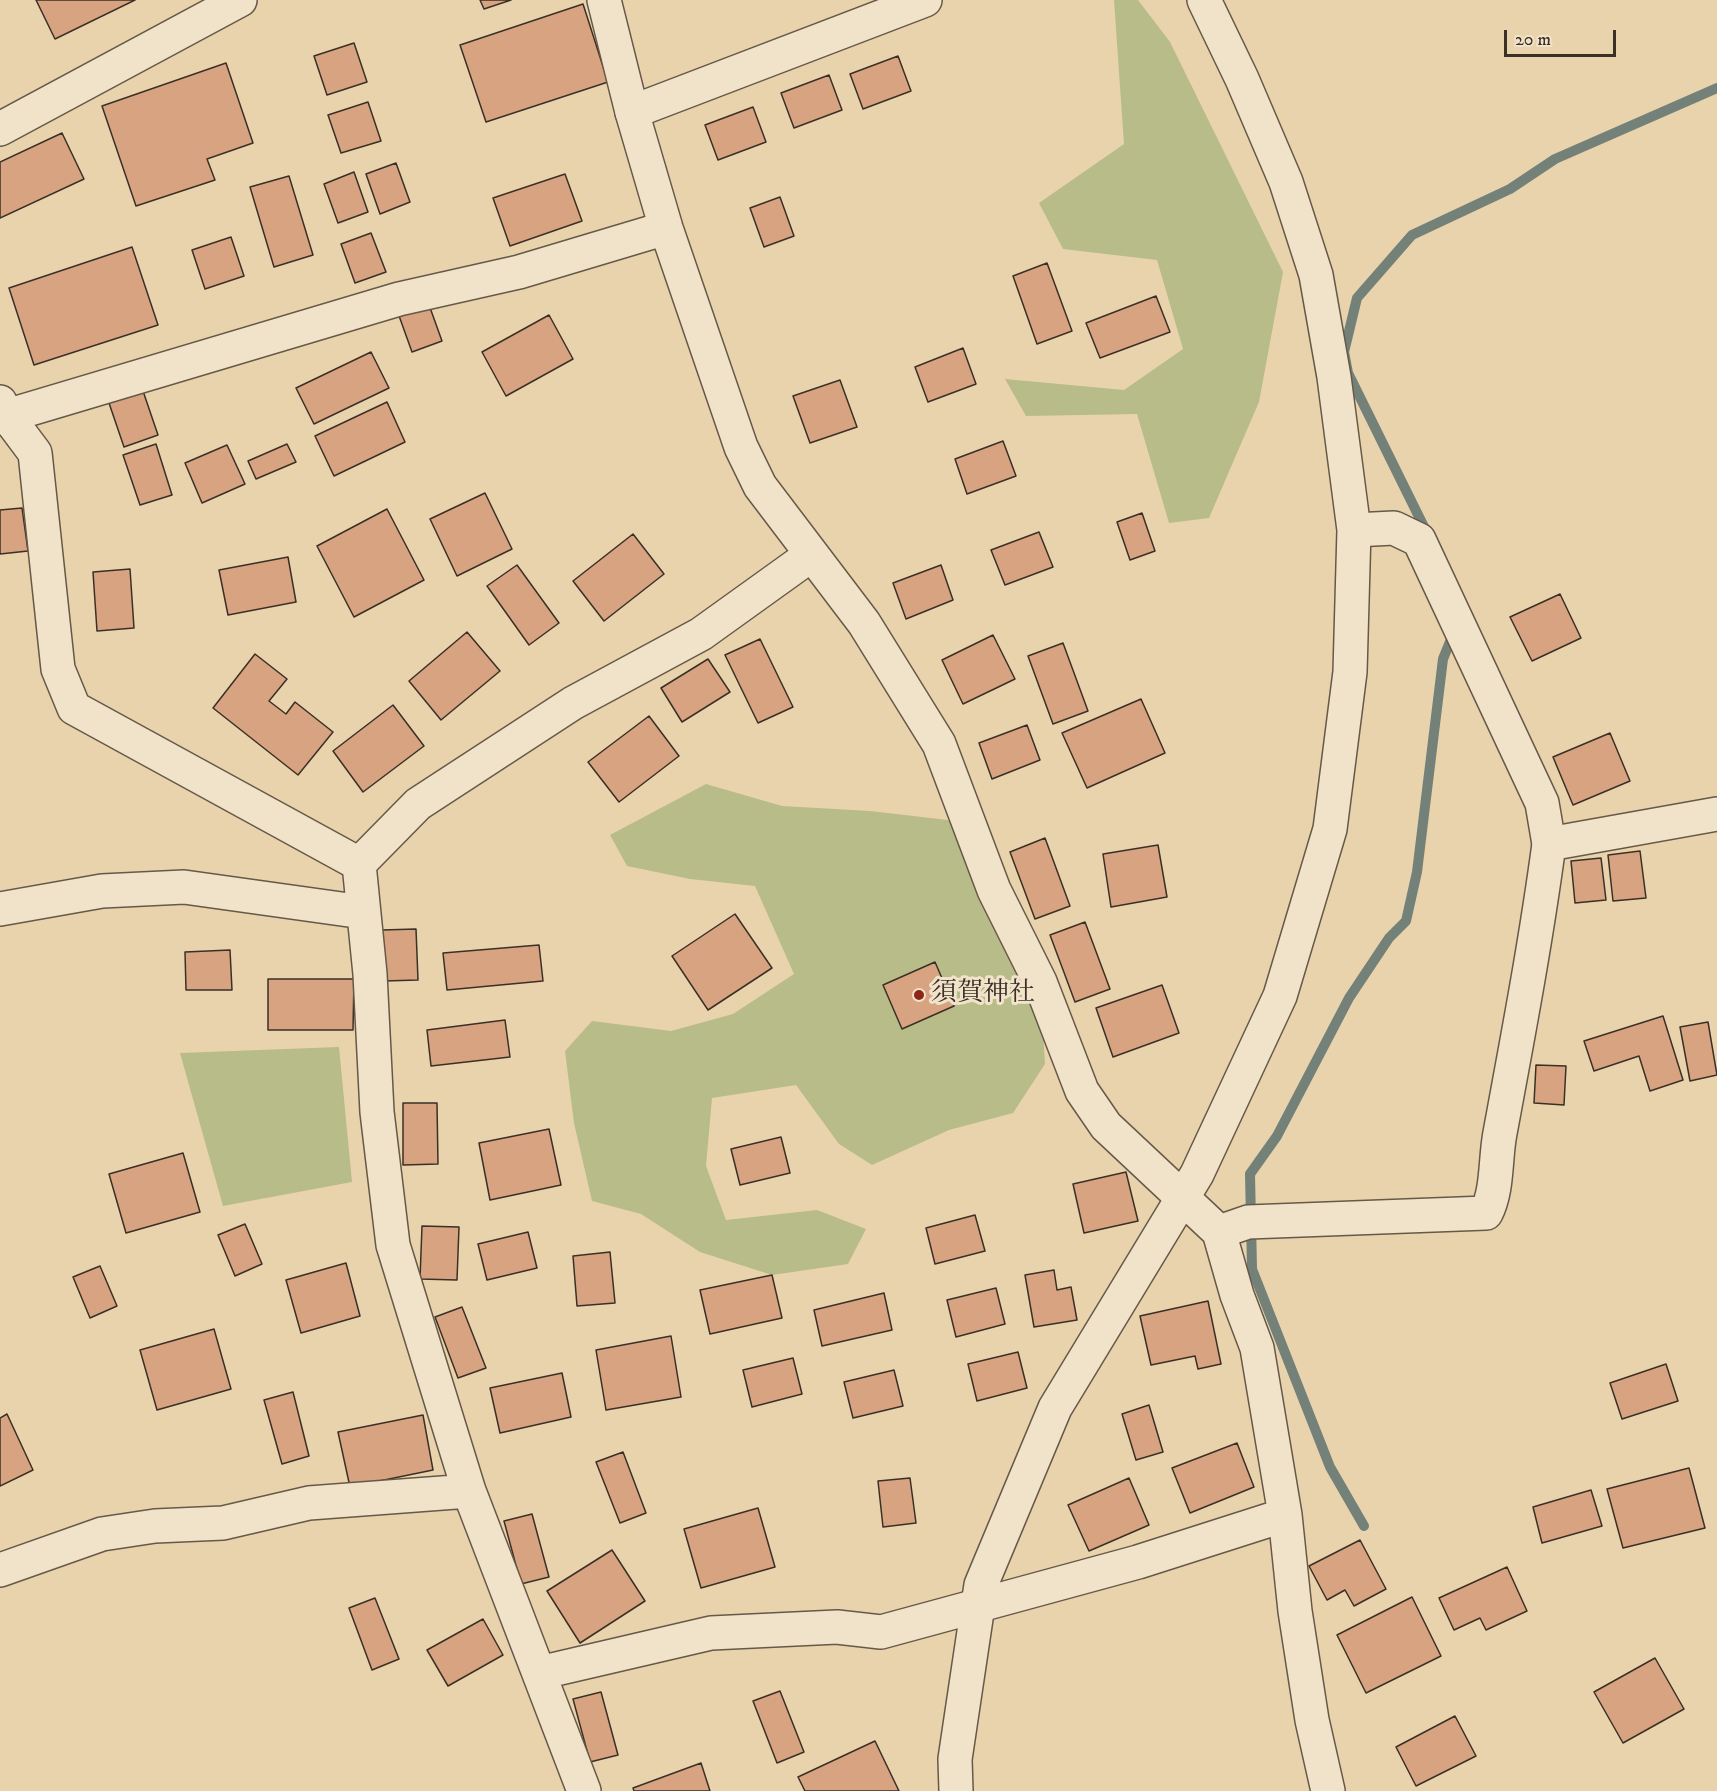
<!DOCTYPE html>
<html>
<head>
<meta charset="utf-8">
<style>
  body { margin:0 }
  #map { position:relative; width:1717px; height:1791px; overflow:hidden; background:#e9d3ad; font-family:"IM FELL DW Pica",serif }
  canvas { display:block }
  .scale { position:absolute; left:1504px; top:30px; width:112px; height:27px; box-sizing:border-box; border:3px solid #3b3026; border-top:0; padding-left:8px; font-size:18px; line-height:21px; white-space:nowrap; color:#3b3026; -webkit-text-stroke:4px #f1e2ca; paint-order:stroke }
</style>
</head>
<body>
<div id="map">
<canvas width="1717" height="1791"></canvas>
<div class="scale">20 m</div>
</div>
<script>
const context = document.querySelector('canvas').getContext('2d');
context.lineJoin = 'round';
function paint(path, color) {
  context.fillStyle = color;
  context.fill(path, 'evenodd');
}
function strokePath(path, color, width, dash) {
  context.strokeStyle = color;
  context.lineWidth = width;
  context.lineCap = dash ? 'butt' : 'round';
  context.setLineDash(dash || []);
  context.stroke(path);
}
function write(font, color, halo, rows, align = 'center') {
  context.font = font + ' "IM FELL DW Pica","Noto Serif JP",serif';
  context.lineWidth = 6;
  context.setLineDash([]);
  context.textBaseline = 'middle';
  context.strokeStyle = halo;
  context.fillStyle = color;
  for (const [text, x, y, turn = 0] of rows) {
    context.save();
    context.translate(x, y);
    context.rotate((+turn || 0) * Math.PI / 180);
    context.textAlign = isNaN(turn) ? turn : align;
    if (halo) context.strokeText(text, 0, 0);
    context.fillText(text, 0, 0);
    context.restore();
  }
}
paint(new Path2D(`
  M1114,0H1138L1170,42L1283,272L1259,402L1209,518L1169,523L1137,414L1026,416L1005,379L1124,390L1183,349L1157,260L1063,249L1039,203L1124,144Z
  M706,784L782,806L870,811L948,820L986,871L1040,982L1045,1064L1013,1113L949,1130L872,1165L839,1144L796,1085L712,1098L706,1166L726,1220L817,1210L866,1229L848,1264L772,1275L700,1252L641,1214L592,1201L574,1123L565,1051L592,1021L671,1031L733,1014L794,974L755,886L690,879L627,866L610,835Z
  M339,1047L352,1182L223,1206L180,1053Z`), '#b8bc89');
strokePath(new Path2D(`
  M1428,535L1348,373L1344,352L1357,298L1412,235L1510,189L1555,159L1717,88
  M1364,1526L1330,1467L1252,1269L1250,1174L1277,1136L1349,998L1389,938L1406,921L1417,872L1443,659L1454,632`), '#738178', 10);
const building = new Path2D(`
  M36,0H135L55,39Z
  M480,0H511L484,9Z
  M583,4L608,82L486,122L460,45Z
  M354,43L367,82L327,95L314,56Z
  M898,56L911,91L863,109L850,74Z
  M226,63L253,143L207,159L215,180L136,206L102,106Z
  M829,75L842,110L794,128L781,93Z
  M368,102L381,141L341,153L328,115Z
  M753,107L766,142L718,160L705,125Z
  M62,133L84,179L0,218V162Z
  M396,163L410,202L380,214L366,174Z
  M354,172L368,212L338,223L324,184Z
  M565,174L582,221L510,246L493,198Z
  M289,176L313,255L274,267L250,187Z
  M780,197L794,236L764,247L750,208Z
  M371,233L386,272L355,283L341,244Z
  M231,237L244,276L205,289L192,250Z
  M132,247L158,325L34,365L9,288Z
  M1047,263L1072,331L1037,344L1013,276Z
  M1156,296L1170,332L1100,358L1086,323Z
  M428,302L442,341L412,352L398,313Z
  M549,315L573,359L506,396L482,352Z
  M963,348L976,384L928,402L915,367Z
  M371,352L389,388L314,424L296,388Z
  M840,380L857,427L810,443L793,396Z
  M143,391L158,435L124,447L109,403Z
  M387,402L405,442L334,476L315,436Z
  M1003,441L1016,476L967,494L955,459Z
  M156,444L172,495L140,505L123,455Z
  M287,444L296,462L256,479L248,461Z
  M227,445L245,484L202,503L185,463Z
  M485,493L512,549L457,576L430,519Z
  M22,508L28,551L0,554V510Z
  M387,509L424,580L354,617L317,546Z
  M1142,513L1155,551L1130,560L1117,522Z
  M1039,532L1053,567L1005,585L991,550Z
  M633,534L664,574L604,621L573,581Z
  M288,557L296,602L228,615L219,570Z
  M517,565L559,623L529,645L487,586Z
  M941,565L953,600L906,619L893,583Z
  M130,569L134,628L97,631L93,572Z
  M1560,594L1581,638L1532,661L1510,617Z
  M467,632L500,671L441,720L409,681Z
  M993,635L1015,679L963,704L942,660Z
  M760,639L793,707L758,723L725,655Z
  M1063,643L1088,711L1053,724L1028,656Z
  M255,654L287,679L269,701L286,714L295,702L333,732L298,775L213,708Z
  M708,659L730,692L682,722L661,688Z
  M1141,699L1165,753L1087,788L1062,733Z
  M393,705L424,746L363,792L333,751Z
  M649,716L679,756L619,802L588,762Z
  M1027,725L1040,760L992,779L979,743Z
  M1610,733L1630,781L1573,805L1553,757Z
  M1045,838L1070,906L1035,919L1010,852Z
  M1158,845L1167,897L1111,907L1103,854Z
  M1640,851L1646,898L1613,901L1608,855Z
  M1601,858L1606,900L1575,903L1571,861Z
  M735,914L772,968L708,1010L672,956Z
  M1085,922L1110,989L1075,1002L1050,935Z
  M416,929L418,980L384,981L382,930Z
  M539,945L543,981L447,990L443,953Z
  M230,950L232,990H186L185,952Z
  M935,962L954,1006L902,1029L883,985Z
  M268,979H354L353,1030H268Z
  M1162,985L1179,1033L1113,1057L1096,1008Z
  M1663,1016L1683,1080L1650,1091L1639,1056L1594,1071L1584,1041Z
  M505,1020L510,1057L431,1066L427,1030Z
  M1708,1022L1717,1075L1690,1081L1680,1027Z
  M1536,1065L1566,1066L1564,1105L1534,1103Z
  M403,1103H437L438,1164L403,1165Z
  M549,1129L561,1185L490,1200L479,1143Z
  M781,1137L790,1173L740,1185L731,1149Z
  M183,1153L200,1212L126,1233L109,1174Z
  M1126,1172L1138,1221L1084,1233L1073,1184Z
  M975,1215L985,1251L935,1264L926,1228Z
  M245,1224L262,1264L235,1276L218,1235Z
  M422,1226L459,1227L457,1280L420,1279Z
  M528,1232L537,1268L487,1280L478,1244Z
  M610,1252L615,1303L577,1306L573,1256Z
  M346,1263L360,1316L301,1333L286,1280Z
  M100,1266L117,1306L90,1318L73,1277Z
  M1054,1270L1057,1290L1071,1287L1077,1320L1034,1327L1025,1275Z
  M772,1275L782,1318L710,1334L700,1290Z
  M996,1288L1005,1324L956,1337L947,1300Z
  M884,1293L892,1330L822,1346L814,1310Z
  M1208,1301L1221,1364L1198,1369L1195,1356L1151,1365L1140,1316Z
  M462,1307L486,1368L458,1378L435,1317Z
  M214,1329L231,1389L157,1410L140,1350Z
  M671,1336L681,1397L606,1410L596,1350Z
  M1018,1352L1027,1388L977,1401L968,1364Z
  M793,1358L802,1394L752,1407L743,1370Z
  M1666,1364L1678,1401L1622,1419L1610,1383Z
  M894,1370L903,1406L853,1418L844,1382Z
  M562,1373L571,1417L500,1433L490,1388Z
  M293,1392L309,1456L282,1464L264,1400Z
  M1149,1405L1163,1452L1136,1460L1122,1414Z
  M7,1414L33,1470L0,1486V1418Z
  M423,1415L433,1470L350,1487L338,1432Z
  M1237,1443L1254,1487L1190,1513L1172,1468Z
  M623,1452L646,1513L620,1523L596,1462Z
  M1689,1468L1705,1528L1623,1548L1607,1489Z
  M910,1478L916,1523L883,1527L878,1481Z
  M1129,1478L1149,1525L1089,1551L1068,1505Z
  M1591,1490L1602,1526L1542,1543L1533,1507Z
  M758,1508L775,1567L701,1588L684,1529Z
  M532,1514L549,1577L521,1584L504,1521Z
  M1360,1540L1386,1589L1354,1606L1345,1590L1327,1600L1309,1566Z
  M612,1550L645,1601L580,1643L547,1591Z
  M1507,1567L1527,1611L1486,1630L1480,1618L1454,1630L1439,1598Z
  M1412,1597L1441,1656L1366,1693L1337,1635Z
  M375,1598L399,1659L372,1670L349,1608Z
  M483,1619L503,1655L448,1686L427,1650Z
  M1655,1658L1684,1709L1623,1743L1594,1692Z
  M780,1691L804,1752L777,1763L753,1701Z
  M601,1692L618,1755L590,1762L573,1699Z
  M1455,1716L1476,1756L1416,1786L1396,1747Z
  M875,1741L899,1791H805L798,1777Z
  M701,1763L710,1791H634L633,1788Z`);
paint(building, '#d7a381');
strokePath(building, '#3b3026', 1.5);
const minor = new Path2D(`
  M925,0L632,112L666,228L741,447L760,486L864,623L939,744L994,890L1040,982L1082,1091L1106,1126L1219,1232L1237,1295L1257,1348L1285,1515L1295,1611L1312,1720L1328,1791
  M0,129L240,0
  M0,402L8,417L35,453L58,669L74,708L359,864
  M0,418L399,299L519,272L666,228
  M359,864L370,974L377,1112L393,1245L469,1491L584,1791
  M359,864L418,804L573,703L701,634L811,555
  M0,909L102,891L184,887L363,912
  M1219,1232L1248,1222L1486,1213C1498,1190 1495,1158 1500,1133C1518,1036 1536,941 1549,844L1717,814
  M0,1570L102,1534L155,1526L223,1523L309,1503L469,1491
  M539,1673L711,1633L837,1627L881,1632L1138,1562L1285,1515`);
const tertiary = new Path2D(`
  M604,0L632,112
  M1204,0L1242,79L1286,182L1316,275L1334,377L1354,530L1394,528L1419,540L1542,803L1549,844
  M956,1791L955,1759L981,1585L1055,1408L1197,1174L1280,996L1330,829L1350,672L1354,530`);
strokePath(minor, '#665948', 36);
strokePath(tertiary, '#665948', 36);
strokePath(minor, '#f1e2ca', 33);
strokePath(tertiary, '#f1e2ca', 33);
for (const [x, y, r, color] of [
  [919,995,6,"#8f2418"]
]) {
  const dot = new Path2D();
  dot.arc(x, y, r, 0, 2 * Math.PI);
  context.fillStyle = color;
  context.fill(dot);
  strokePath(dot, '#f1e2ca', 2);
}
write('26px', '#3b3026', '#f1e2ca', [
  ["須賀神社",931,995]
], 'left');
</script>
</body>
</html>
